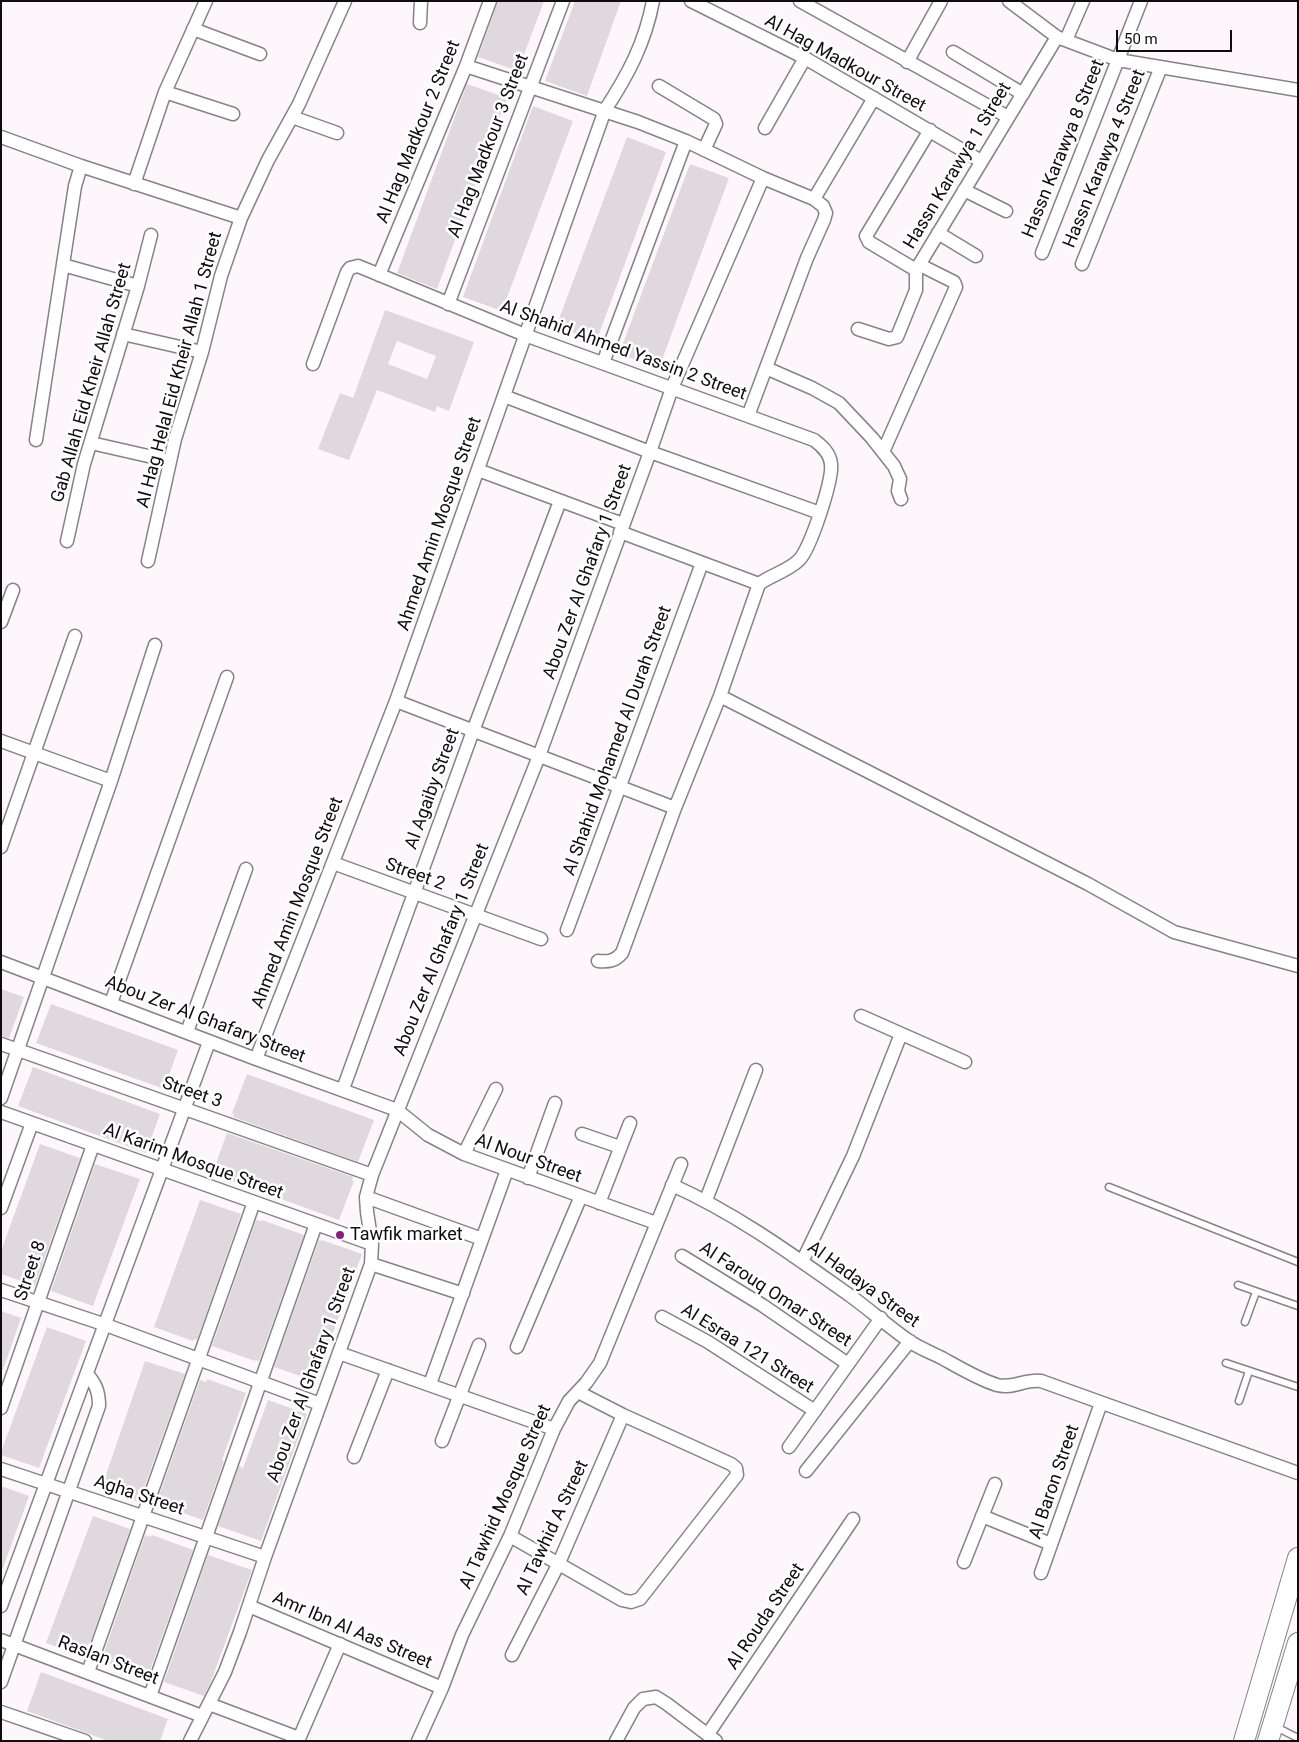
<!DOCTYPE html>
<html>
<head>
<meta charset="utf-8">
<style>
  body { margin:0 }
  #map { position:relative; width:1299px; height:1742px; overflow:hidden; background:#fdf7fc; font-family:Roboto,sans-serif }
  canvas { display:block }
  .frame { position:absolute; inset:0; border:2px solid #0e0c0d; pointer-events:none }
  .scale { position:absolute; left:1116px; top:30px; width:116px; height:22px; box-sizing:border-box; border:2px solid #0e0c0d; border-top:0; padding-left:6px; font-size:15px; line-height:18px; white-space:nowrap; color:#0e0c0d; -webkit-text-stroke:4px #fff; paint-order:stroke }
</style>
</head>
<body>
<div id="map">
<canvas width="1299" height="1742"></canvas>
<div class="frame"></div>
<div class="scale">50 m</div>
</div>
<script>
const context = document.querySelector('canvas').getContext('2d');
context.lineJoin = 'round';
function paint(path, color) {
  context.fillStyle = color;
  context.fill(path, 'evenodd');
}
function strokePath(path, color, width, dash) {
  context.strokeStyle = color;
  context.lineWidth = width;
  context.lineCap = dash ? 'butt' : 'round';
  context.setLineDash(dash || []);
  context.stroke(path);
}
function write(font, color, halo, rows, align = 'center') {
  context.font = font + ' Roboto,sans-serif';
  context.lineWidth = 5;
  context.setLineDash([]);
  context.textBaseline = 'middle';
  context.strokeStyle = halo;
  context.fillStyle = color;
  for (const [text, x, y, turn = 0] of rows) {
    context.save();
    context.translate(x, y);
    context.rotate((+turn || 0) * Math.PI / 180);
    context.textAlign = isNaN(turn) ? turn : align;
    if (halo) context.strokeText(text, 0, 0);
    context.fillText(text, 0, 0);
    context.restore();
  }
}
paint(new Path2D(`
  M498,1H544L518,71L478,57Z
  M575,1H621L587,96L545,81Z
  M467,84L507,98L437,289L397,273Z
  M533,106L573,121L502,311L463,297Z
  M627,137L666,152L596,342L556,327Z
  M690,164L729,178L659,368L619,354Z
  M385,310L474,342L449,411L437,406L435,412L377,390L349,460L318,449L340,393L353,398ZM397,341L436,356L427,379L388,364Z
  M1,989L24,997L9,1038L1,1036Z
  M51,1004L178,1050L164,1089L36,1043Z
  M33,1067L160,1114L146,1153L18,1106Z
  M247,1074L374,1120L358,1162L233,1117L234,1114L232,1113Z
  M227,1133L353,1177L352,1180L354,1181L339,1220L212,1174Z
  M40,1144L80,1158L35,1285H33L1,1274V1251Z
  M95,1164L140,1179L93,1306L51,1291Z
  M200,1200L241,1214L197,1340L194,1339L193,1341L154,1327Z
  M256,1220L261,1221L262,1220L304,1235L259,1361L255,1360V1361L212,1346Z
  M319,1240L322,1241V1240L362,1254L315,1381L274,1367Z
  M1,1311L21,1318L3,1370L1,1369Z
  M47,1327L86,1341L39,1468L1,1455V1452Z
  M145,1361L185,1374L139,1502L101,1489Z
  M207,1379L246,1393L222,1460L224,1461L203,1520L156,1504L200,1380L206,1382Z
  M268,1400L307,1414L261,1541L218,1526L239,1466L243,1468Z
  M1,1486L29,1496L3,1568H1Z
  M93,1516L130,1529L85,1657L46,1643Z
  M145,1535L151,1537L152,1535L193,1550L148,1676L101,1661Z
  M208,1555L252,1570L210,1684L204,1696L164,1682Z
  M41,1672L168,1719L160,1741H108L27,1711Z`), '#dfd9de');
const lane = new Path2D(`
  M1109,1187L1298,1262
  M1238,1285L1298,1306
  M1245,1322L1256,1292
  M1226,1363L1298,1387
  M1239,1401L1249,1371
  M1276,1727L1298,1738`);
const street = new Path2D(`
  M691,1L805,58L981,161
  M800,1L1008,117
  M1009,1L1057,37L1118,60L1298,90
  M420,23L421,1
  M193,29L260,54
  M1066,40L1083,1
  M953,52L1023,94
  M907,62L941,1
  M466,66L638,122L686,141L763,178L814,199L823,206L826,213L824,220L807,258L748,416
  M659,86L714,119L716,124L704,150
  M165,92L233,114
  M292,117L337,133
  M765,128L805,58
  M1,137L81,166L241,218
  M134,184L165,92L206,1
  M964,190L1006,211
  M814,199L874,98
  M938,233L976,256
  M1042,253L1141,1
  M1082,264L1161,67
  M63,265L138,286
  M916,270L869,242L866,236L930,130
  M379,275L466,66L490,1
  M448,304L563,1
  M858,329L889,339L897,337L916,290V270L1057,37
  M123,334L202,352
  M603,363L686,141
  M313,364L347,272L350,268L358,266L525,335L814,440C822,446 830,453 831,464C833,480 810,550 799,560C788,571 771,575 759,584
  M766,368L812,388L839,403L872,438L894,466L900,479L898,491L901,499
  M504,396L650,452L820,513
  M36,440L75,186L81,166
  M91,443L170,461
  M883,452L956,287L954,282L920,265
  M478,470L623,524
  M620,532L759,584
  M67,541L84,464L138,286L151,235
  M148,561L175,439L202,352L221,276L241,218L268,160L299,104L345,1
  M1,622L13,590
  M720,696L1088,884L1174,932L1298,966
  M396,701L675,808
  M1,741L111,781
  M1,847L75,636
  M333,863L541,939
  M567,930L702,563
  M598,961C609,962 615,961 622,953L675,808L720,696L759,584
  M1,962L256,1059L397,1110L428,1135L464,1154L656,1223
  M111,1003L227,677
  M861,1016L965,1062
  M187,1032L246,869
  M1,1044L372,1175
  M256,1059L396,701L605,110C628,75 645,43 653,1
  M343,1089L473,731L560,501
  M1,1098L111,781L155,645
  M1,1112L372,1244
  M582,1134L620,1147
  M464,1154L496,1089
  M528,1178L555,1103
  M672,1185C737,1214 794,1256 852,1297C871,1311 889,1327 909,1341C919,1348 932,1353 942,1358C960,1368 978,1379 997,1385C1013,1389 1025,1379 1041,1381L1298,1473
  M366,1197L482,1239
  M706,1200L756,1070
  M599,1203L630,1123
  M1,1208L32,1123
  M682,1256L762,1305L848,1364
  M802,1262L853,1156L901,1034
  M371,1264L463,1294
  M1,1290L106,1325L320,1404
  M662,1317L708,1342L815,1411
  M517,1347L581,1196
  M339,1353L554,1429
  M430,1384L507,1170
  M1,1408L93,1145
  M442,1441L479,1345
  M789,1447L881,1318
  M354,1457L388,1370
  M1,1469L265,1557
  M806,1471L910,1341
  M982,1516L1051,1544
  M510,1536L622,1600L631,1602L640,1599L737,1475L736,1468L731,1464L623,1415L578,1392
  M964,1562L995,1484
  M1041,1573L1101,1403
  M1,1606L209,1042
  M249,1606L442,1688
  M1,1640L202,1716
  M512,1655L558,1565L623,1415
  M88,1672L254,1202
  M1,1682L99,1406C99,1392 96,1384 87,1374
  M150,1696L316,1224
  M209,1704L299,1738
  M1,1712L85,1741
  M708,1734L853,1519
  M190,1741L225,1672L240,1632L265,1557L371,1264L372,1244L367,1212L366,1197L372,1175L539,756L650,452L672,388L763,178
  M298,1741L340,1644
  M418,1741L442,1688L462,1635L510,1536L554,1429L569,1401L586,1383L600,1363L681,1164
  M616,1741L634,1708L643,1699L656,1697L667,1704L716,1741`);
const primary = new Path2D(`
  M1244,1741L1298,1558
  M1268,1741L1298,1643`);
strokePath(lane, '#888287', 9);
strokePath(street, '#888287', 15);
strokePath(primary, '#888287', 22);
strokePath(lane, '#fff', 6);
strokePath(street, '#fff', 12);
strokePath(primary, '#fff', 20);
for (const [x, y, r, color] of [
  [340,1235,5,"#8c1d80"]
]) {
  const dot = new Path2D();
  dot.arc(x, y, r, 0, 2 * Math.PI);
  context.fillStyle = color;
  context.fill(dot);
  strokePath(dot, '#fff', 2);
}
write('18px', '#0e0c0d', '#fff', [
  ["Al Hag Madkour Street",845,64,29],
  ["Al Hag Madkour 2 Street",419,132,-68],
  ["Al Hag Madkour 3 Street",489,146,-69],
  ["Hassn Karawya 8 Street",1064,149,-68],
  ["Hassn Karawya 4 Street",1105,159,-68],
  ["Hassn Karawya 1 Street",958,166,-59],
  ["Al Shahid Ahmed Yassin 2 Street",623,351,20],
  ["Al Hag Helal Eid Kheir Allah 1 Street",180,370,-75],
  ["Gab Allah Eid Kheir Allah Street",92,383,-74],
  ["Ahmed Amin Mosque Street",440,524,-71],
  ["Abou Zer Al Ghafary 1 Street",588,572,-70],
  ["Al Shahid Mohamed Al Durah Street",618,741,-70],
  ["Al Agaiby Street",433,789,-70],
  ["Street 2",415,875,20],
  ["Ahmed Amin Mosque Street",298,903,-69],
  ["Abou Zer Al Ghafary 1 Street",442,950,-68],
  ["Abou Zer Al Ghafary Street",205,1020,21],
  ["Street 3",192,1093,19],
  ["Al Nour Street",528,1159,20],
  ["Al Karim Mosque Street",193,1162,20],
  ["Street 8",31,1271,-71],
  ["Al Hadaya Street",863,1285,36],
  ["Al Farouq Omar Street",775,1295,33],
  ["Al Esraa 121 Street",747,1349,32],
  ["Abou Zer Al Ghafary 1 Street",312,1375,-70],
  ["Al Baron Street",1055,1482,-71],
  ["Agha Street",139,1496,18],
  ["Al Tawhid Mosque Street",506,1497,-66],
  ["Al Tawhid A Street",553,1528,-65],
  ["Al Rouda Street",766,1617,-56],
  ["Amr Ibn Al Aas Street",352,1631,23],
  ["Raslan Street",108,1661,21]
]);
write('18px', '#0e0c0d', '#fff', [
  ["Tawfik market",350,1235]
], 'left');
</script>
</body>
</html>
